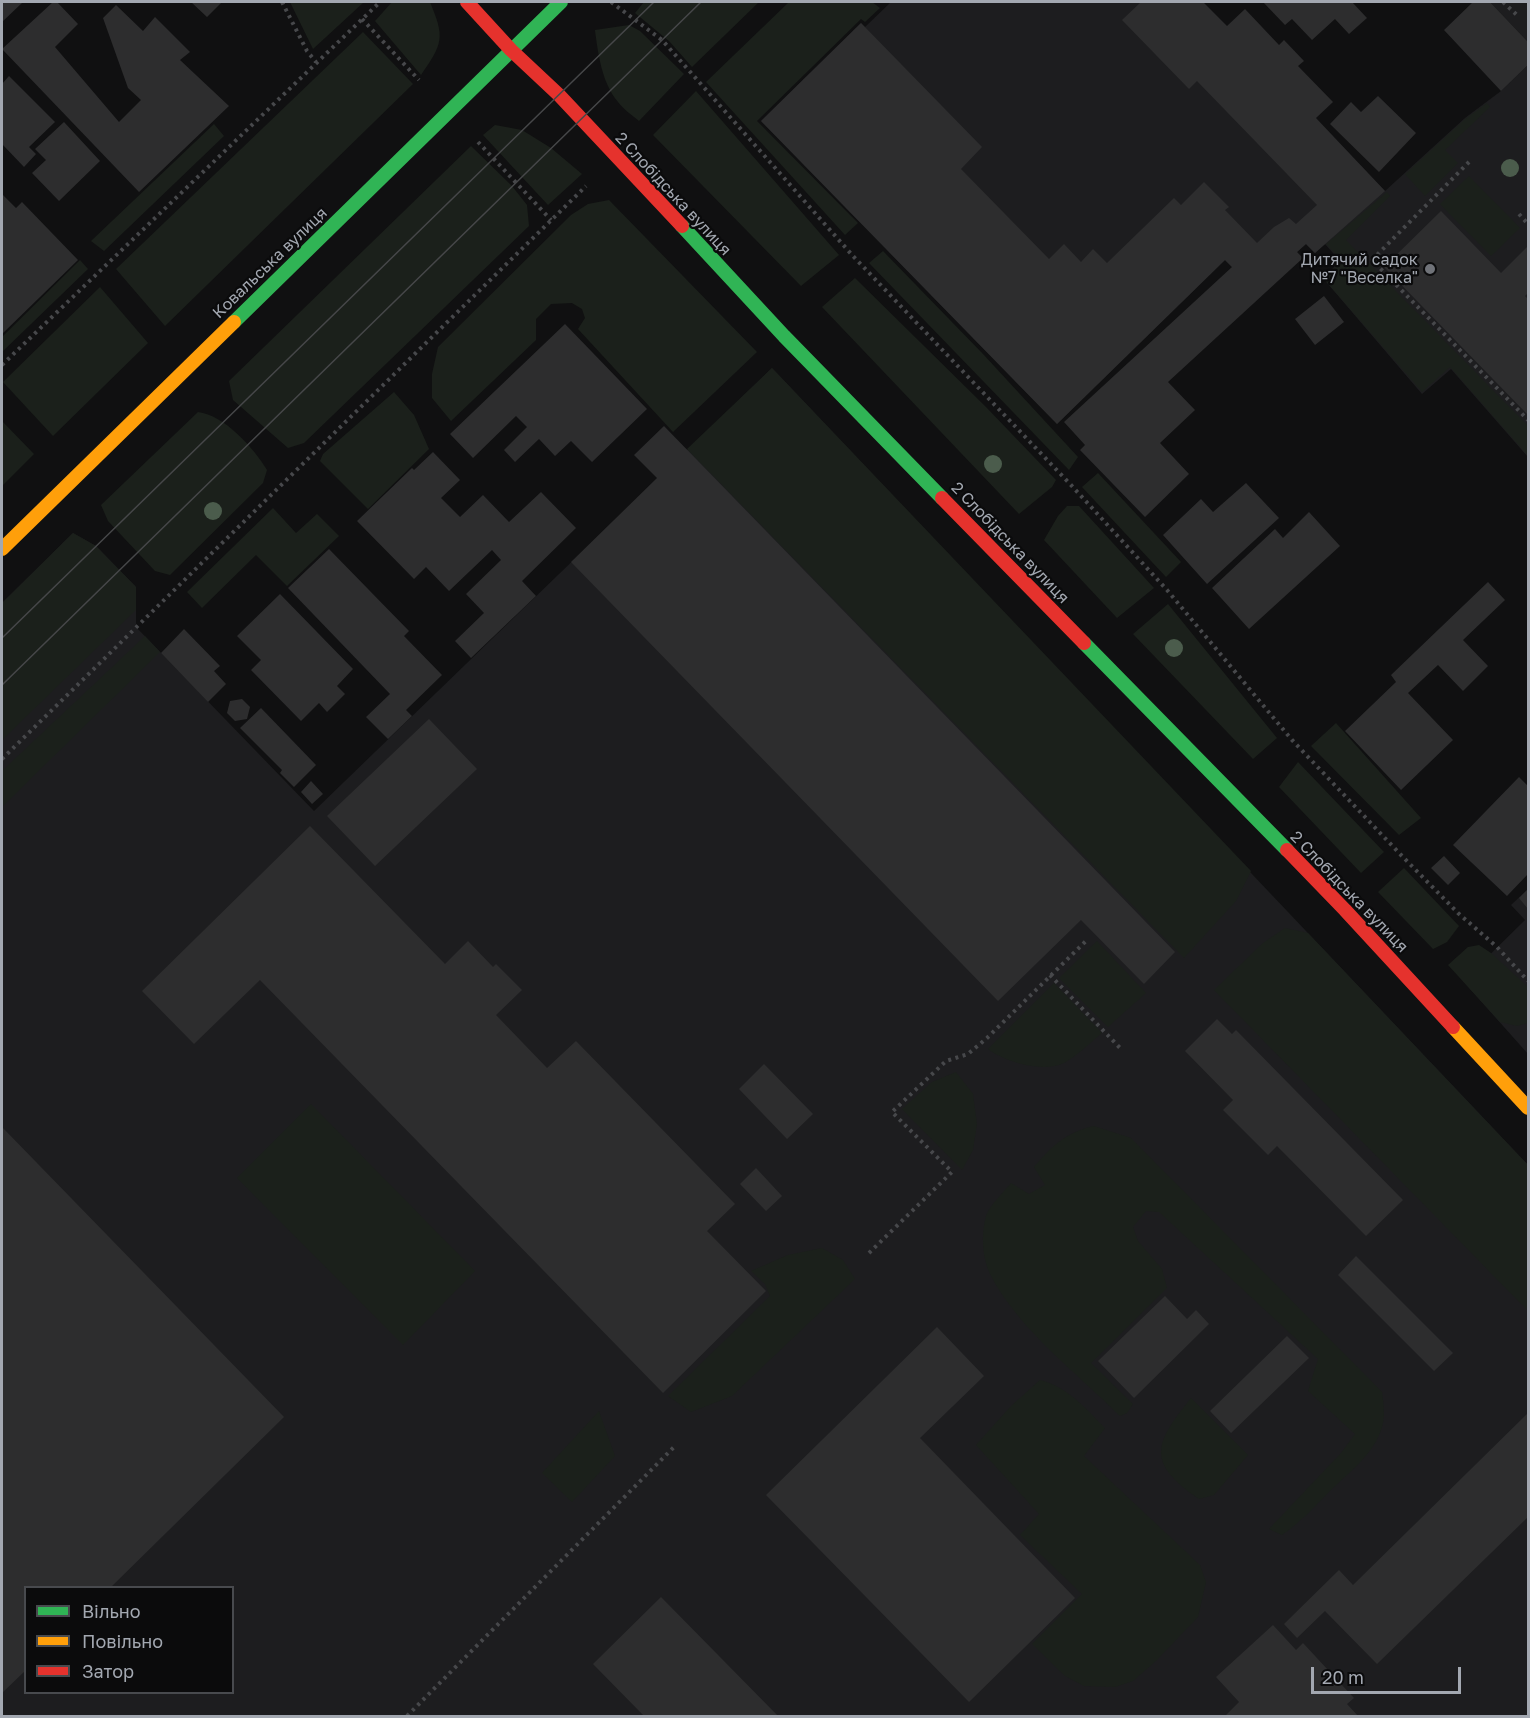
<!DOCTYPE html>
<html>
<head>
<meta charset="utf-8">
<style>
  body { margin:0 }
  #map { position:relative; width:1530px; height:1718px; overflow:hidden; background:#101011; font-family:"Golos Text",sans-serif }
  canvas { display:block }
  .frame { position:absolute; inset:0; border:3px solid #a3a8b1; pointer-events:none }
  .legend { position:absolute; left:24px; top:1586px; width:210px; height:108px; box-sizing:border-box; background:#0b0b0c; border:2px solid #484a4e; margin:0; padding:8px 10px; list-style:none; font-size:18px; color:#a3a8b1 }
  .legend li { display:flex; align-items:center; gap:12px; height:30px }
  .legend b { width:30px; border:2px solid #484a4e }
  .scale { position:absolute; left:1311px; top:1667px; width:150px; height:27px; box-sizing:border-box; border:3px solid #a3a8b1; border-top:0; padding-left:8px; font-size:18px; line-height:21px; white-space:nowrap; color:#a3a8b1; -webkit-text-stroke:4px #0b0b0c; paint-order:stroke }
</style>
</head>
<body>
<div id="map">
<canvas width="1530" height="1718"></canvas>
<div class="frame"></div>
<ul class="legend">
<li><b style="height:8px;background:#30b455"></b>Вільно</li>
<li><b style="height:8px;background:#ff9f0a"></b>Повільно</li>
<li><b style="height:8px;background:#e5322d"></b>Затор</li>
</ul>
<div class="scale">20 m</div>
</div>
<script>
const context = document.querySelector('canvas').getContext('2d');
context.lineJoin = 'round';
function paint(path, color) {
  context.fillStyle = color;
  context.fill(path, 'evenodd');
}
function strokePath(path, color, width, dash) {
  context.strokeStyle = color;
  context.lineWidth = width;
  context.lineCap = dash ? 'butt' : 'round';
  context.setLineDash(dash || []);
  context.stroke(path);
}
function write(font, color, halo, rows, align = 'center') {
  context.font = font + ' "Golos Text",sans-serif';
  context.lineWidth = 4.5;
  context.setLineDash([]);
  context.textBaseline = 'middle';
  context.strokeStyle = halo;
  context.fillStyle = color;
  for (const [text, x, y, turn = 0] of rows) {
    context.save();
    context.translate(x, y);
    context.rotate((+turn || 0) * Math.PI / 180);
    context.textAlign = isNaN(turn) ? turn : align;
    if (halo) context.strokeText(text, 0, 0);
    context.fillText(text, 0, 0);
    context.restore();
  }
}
paint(new Path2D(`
  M891,2H1203L1385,191L1465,118L1501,91L1528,65V457L1451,369L1422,394L1323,278L1340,261L1325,244L1315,253L1306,244L1297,252L1232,267L1225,260L1057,424L761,121L861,23L865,27Z
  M1490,2H1528V42Z
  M772,368L1528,1165V1716H2V603L73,533L96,546L136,587V627L314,811ZM26,1588H232V1692H26Z
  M1528,889V1054L1463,981L1525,920L1511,905Z`), '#1d1d1f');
paint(new Path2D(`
  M290,2H364L313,49Z
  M392,2H430C445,38 443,43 421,75L375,21Z
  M644,2H759L692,67L669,41L635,13Z
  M789,2H872L880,8L865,22L861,19L757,121L858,223L845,235L706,82Z
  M629,25L640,31L684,74L639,121C632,115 623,109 618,102C602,83 598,54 595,30Z
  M363,32L413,84L165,326L116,269Z
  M696,91L839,255L801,286L653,135Z
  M1487,103L1490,107L1445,150L1458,163L1425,196L1405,174L1465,119Z
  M214,124L224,136L104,251L91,241Z
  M495,125L522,130L551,148L582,174L548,205L483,135Z
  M471,146L512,186L527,205L529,226L304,443L288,448L233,400L229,381Z
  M1469,176L1520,228L1491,256L1440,204Z
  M1387,192L1390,196L1346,240L1528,426V456L1450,367L1422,392L1323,278L1342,261L1326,244Z
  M609,200L757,352L673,432L578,329L585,318L582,309L572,303L551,304L536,319V340L451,421L432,398V374L438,347L571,215L588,204Z
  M883,251L983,354L1078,457L1069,470L869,263Z
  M80,260L88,269L2,352V337Z
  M855,278L986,407L1056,480L1052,487L1019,514L822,307Z
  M100,287L148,343L53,436L3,382Z
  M772,368L1251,871L1236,901L1184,958L687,449Z
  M394,392L414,415L429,449L368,509L320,461L323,454Z
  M198,412C224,415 254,448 267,470L263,483L170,575L155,571L108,521L101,505Z
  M2,421L34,454L2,486Z
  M1098,473L1181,562L1166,577L1082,487Z
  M1067,506H1079L1154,588L1117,618L1044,540L1058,516Z
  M273,508L296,533L317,514L339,536L287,586L256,555L202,608L187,592Z
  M73,533L96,546L136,587V610L2,740V603Z
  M1168,604L1277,738L1253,759L1133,634Z
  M145,636L160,652L2,807V771Z
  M1336,723L1421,818L1399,835L1311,746Z
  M1298,762L1384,852L1361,873L1279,787Z
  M1404,868L1459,926L1447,942L1433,949L1378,892Z
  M1285,928L1308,933L1528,1165V1311L1214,990L1263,943Z
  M1097,941L1146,993L1108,1027L1059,978Z
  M1479,945L1491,953L1528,987V1023L1517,1026L1500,1022L1448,965L1468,947Z
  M1054,983L1102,1033C1090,1043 1077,1056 1064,1063C1043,1073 1005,1062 988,1049Z
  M956,1072L973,1094L977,1124L973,1150L962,1170L902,1109L932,1082Z
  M311,1104L475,1271L403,1345L237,1178Z
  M1094,1126L1131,1138L1382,1392C1383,1399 1384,1407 1384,1415C1382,1449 1351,1470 1329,1492C1314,1507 1300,1523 1282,1535L1269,1529L1341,1453L1355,1434L1308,1391L1318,1359L1159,1212L1146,1211L1133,1227L1138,1241L1162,1269L1167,1288L1091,1363L1133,1404L1127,1413L1120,1416C1077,1373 1018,1329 990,1274C982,1257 981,1234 986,1216C990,1205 1003,1193 1011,1183L1029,1194L1045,1185L1034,1167C1053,1145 1065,1133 1094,1126Z
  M822,1248L843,1260L855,1279L732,1396L691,1412L668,1396L770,1296L765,1284L751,1271L788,1255Z
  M1040,1380C1068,1387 1085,1408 1105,1428L1084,1456L1200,1565L1206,1582L1198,1617L1156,1661L1133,1681L1115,1687L1084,1686L1065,1676L1032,1644L1082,1594L1020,1535L1039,1514L976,1445L1011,1406Z
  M1191,1398L1248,1455L1214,1495L1199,1499C1145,1462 1155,1443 1191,1398Z
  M599,1411L615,1456L572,1502L542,1473Z`), '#1b201b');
paint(new Path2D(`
  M2,2H21L22,3L2,22Z
  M53,2H57L78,24L55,47L119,122L141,100L128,88L103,18L116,5L143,31L155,17L190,52L180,60L229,106L139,192L2,49Z
  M191,2H222L207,17Z
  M1141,2H1203L1227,26L1245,9L1279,45L1284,40L1304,61L1298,66L1333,102L1316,118L1385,191L1315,253L1306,244L1297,252L1303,258L1168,382L1195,410L1160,443L1189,474L1145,517L1080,450L1085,445L1064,422L1232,267L1225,260L1057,424L761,121L861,23L982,147L961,169L1049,259L1064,244L1081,262L1093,249L1107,263L1174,198L1181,205L1204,182L1229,207L1225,210L1257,243L1274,227L1289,218L1296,224L1317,205L1197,81L1189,89L1122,20Z
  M1263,2H1352L1367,18L1349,34L1335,19L1312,40L1292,19L1285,25Z
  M1473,2H1490L1528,42V65L1501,91L1444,30Z
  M9,76L55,122L29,147L36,154L24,167L2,144V84Z
  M1378,96L1416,133L1379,172L1330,124L1351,102L1361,112Z
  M64,122L100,161L59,201L32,173L46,160L35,149Z
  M3,195L16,208L22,202L78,260L2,334V197Z
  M1441,211L1501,273L1528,246V293L1525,296L1528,299V415L1384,267Z
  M1324,296L1344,322L1315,345L1295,319Z
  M565,324L647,409L592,462L571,441L555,456L539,439L515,462L504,450L527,427L516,416L473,458L450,434Z
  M664,426L1175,952L1144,984L1081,920L998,1001L571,562L657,478L634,455Z
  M433,452L460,480L441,498L460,517L483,495L509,522L541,492L576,528L522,581L536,596L471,658L455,641L484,613L466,594L501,560L492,550L449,591L426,567L414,579L357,521L412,468L414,470Z
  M1246,483L1279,518L1207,584L1163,535L1201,499L1213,512Z
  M1309,512L1340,546L1249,629L1212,588L1275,529L1283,538Z
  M329,549L409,631L404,636L442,675L406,710L412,716L388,739L366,717L390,694L288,588Z
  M1488,582L1505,600L1463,640L1488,666L1463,691L1438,665L1408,693L1453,740L1401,790L1345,731L1396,682L1391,675Z
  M280,594L353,669L337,686L345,694L327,712L319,703L301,721L251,670L261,660L237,636Z
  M184,629L220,666L214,671L226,684L208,702L161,653Z
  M242,699L250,707L247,719L235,721L227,713L230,701Z
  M261,708L316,765L294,787L280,773L282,770L240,728Z
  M429,719L477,769L375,866L327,816Z
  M1519,777L1528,786V874L1507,896L1453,845Z
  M311,781L323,794L312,804L301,792Z
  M310,826L445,964L468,941L493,967L496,964L522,990L496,1015L547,1068L576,1041L735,1204L707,1231L766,1291L663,1393L260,980L194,1044L142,991Z
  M1444,856L1460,873L1448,885L1431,868Z
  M1528,889V909L1519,898Z
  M1217,1019L1232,1034L1236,1030L1403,1200L1366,1236L1277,1146L1268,1155L1223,1110L1233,1100L1185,1051Z
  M764,1064L813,1114L787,1139L739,1089Z
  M2,1127L284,1417L110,1588H26V1670L2,1693Z
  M756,1168L782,1196L766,1211L740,1184Z
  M1356,1256L1453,1353L1434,1371L1338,1275Z
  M1165,1296L1187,1319L1196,1310L1209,1324L1134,1398L1098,1361Z
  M937,1327L984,1376L920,1438L1075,1598L969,1702L766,1495Z
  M1287,1336L1309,1358L1231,1433L1210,1411Z
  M1528,1413V1517L1377,1664L1325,1611L1297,1638L1284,1624L1339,1570L1353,1585Z
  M661,1597L778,1716H644L593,1664Z
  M1273,1625L1296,1650L1303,1643L1354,1698L1347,1704L1358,1716H1225L1239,1702L1216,1677Z`), '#2d2d2e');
strokePath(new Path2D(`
  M282,2L307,51L316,62
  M611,2L662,40L853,256L1071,485L1167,590L1292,740L1401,855L1458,913L1497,947L1528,981
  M1503,2L1518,16
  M362,19L419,80
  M478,142L551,220
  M1469,162L1372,260L1528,420
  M1519,214L1528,224
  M2,365L380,2
  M2,759L586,186
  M1050,975L1122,1050
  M869,1253L952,1172L892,1112L946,1061L968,1054L987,1038L1088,939
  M407,1716L675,1446`), '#47484b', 4, [3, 4.5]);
strokePath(new Path2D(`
  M682,226L784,336L942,498
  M234,322L561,2
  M1084,643L1287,850`), '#30b455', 14);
strokePath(new Path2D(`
  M2,549L234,322
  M1453,1027L1528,1108`), '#ff9f0a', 14);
strokePath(new Path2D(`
  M467,2L511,50L559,95L682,226
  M942,498L1084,643
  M1287,850L1345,910L1453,1027`), '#e5322d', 14);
strokePath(new Path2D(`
  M2,638L654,2
  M2,685L701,2`), '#464749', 1.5);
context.fillStyle = '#4b5c4c';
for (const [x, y] of [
  [1510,168],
  [993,464],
  [213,511],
  [1174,648]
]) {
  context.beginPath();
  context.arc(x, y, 9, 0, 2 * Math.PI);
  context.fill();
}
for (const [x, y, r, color] of [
  [1430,269,6,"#707379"]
]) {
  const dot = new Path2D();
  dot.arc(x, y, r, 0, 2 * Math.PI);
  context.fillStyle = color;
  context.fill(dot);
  strokePath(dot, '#0b0b0c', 2);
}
write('16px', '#a3a8b1', '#0b0b0c', [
  ["2 Слобідська вулиця",673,194,47],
  ["Ковальська вулиця",270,263,-44],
  ["2 Слобідська вулиця",1010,543,46],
  ["2 Слобідська вулиця",1349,892,46]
]);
write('16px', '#a3a8b1', '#0b0b0c', [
  ["Дитячий садок",1418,260],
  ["№7 \"Веселка\"",1418,278]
], 'right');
</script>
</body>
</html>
